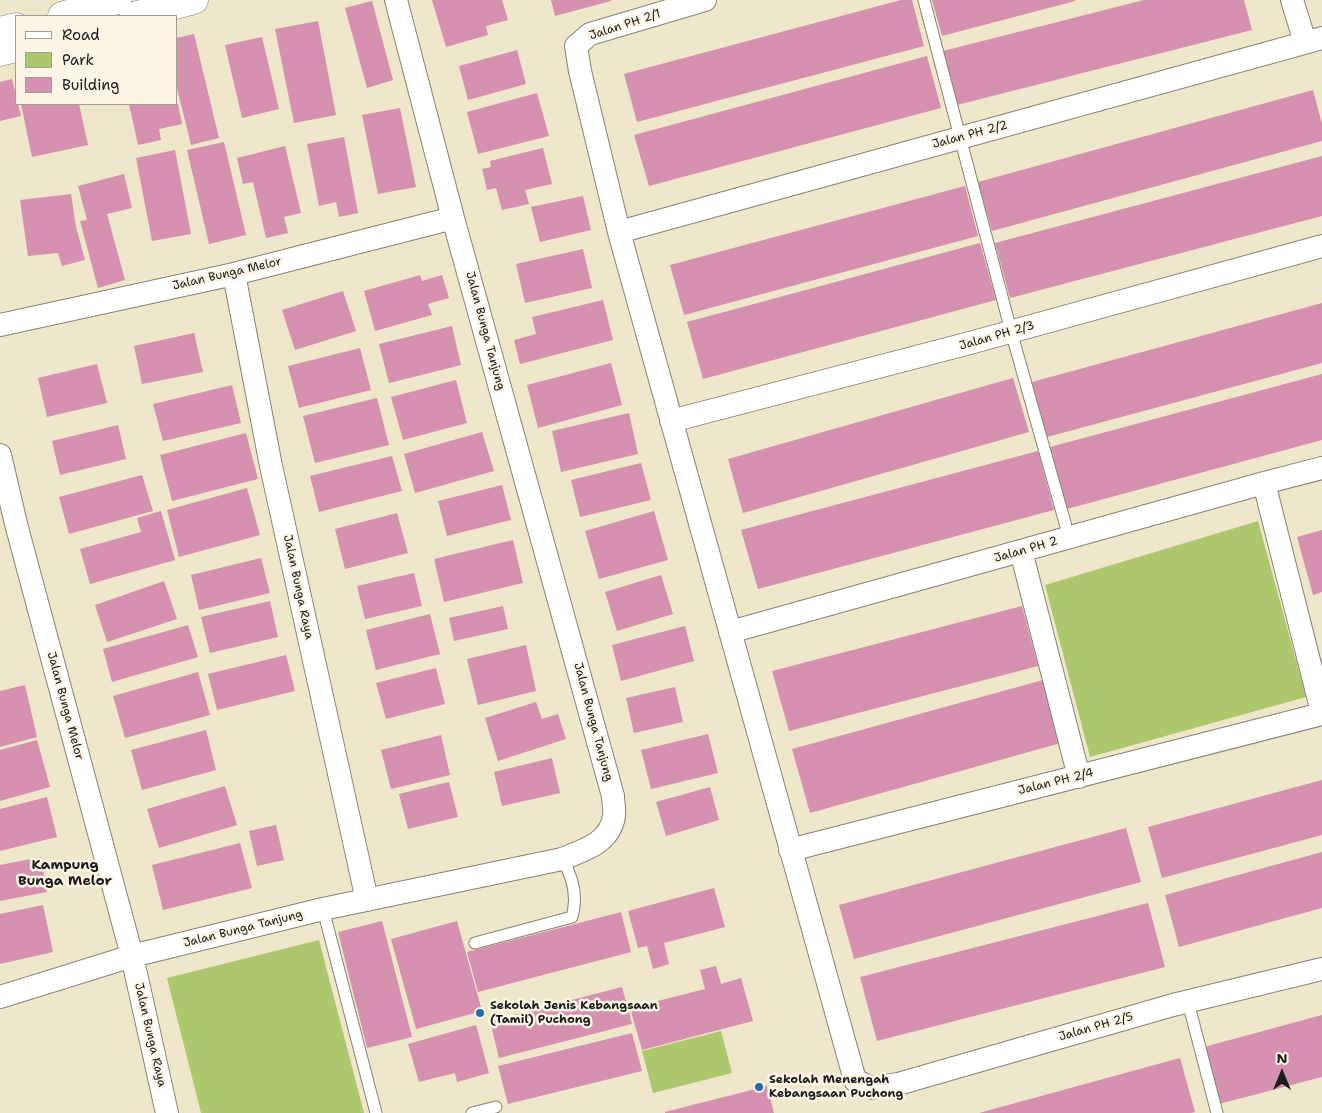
<!DOCTYPE html>
<html>
<head>
<meta charset="utf-8">
<style>
  body { margin:0 }
  #map { position:relative; width:1322px; height:1113px; overflow:hidden; background:#efe7ca; font-family:"Shantell Sans",sans-serif }
  canvas { display:block }
  .legend { position:absolute; left:15px; top:15px; width:162px; height:90px; box-sizing:border-box; background:#fcf5e5; border:1px solid #a29e95; margin:0; padding:6px 9px; list-style:none; font-size:15px; color:#1c1c1c }
  .legend li { display:flex; align-items:center; gap:10px; height:25px }
  .legend b { width:25px; border:1px solid #a29e95 }
  .north { position:absolute; left:1257px; top:1048px; width:50px; height:50px; -webkit-text-stroke:4px #fcf5e5; paint-order:stroke; rotate:0deg; font-size:14px; font-weight:700; line-height:20px; text-align:center; color:#1c1c1c }
  .north::after { content:''; display:block; margin:auto; width:18px; height:22px; background:#1c1c1c; clip-path:polygon(50% 0,100% 100%,50% 72%,0 100%) }
</style>
</head>
<body>
<div id="map">
<canvas width="1322" height="1113"></canvas>
<ul class="legend">
<li><b style="height:6px;background:#fff"></b>Road</li>
<li><b style="height:14px;background:#adc76d"></b>Park</li>
<li><b style="height:14px;background:#d591af"></b>Building</li>
</ul>
<div class="north">N</div>
</div>
<script>
const context = document.querySelector('canvas').getContext('2d');
context.lineJoin = 'round';
function paint(path, color) {
  context.fillStyle = color;
  context.fill(path, 'evenodd');
}
function strokePath(path, color, width, dash) {
  context.strokeStyle = color;
  context.lineWidth = width;
  context.lineCap = dash ? 'butt' : 'round';
  context.setLineDash(dash || []);
  context.stroke(path);
}
function write(font, color, halo, rows, align = 'center') {
  context.font = font + ' "Shantell Sans",sans-serif';
  context.lineWidth = 5;
  context.setLineDash([]);
  context.textBaseline = 'middle';
  context.strokeStyle = halo;
  context.fillStyle = color;
  for (const [text, x, y, turn = 0] of rows) {
    context.save();
    context.translate(x, y);
    context.rotate((+turn || 0) * Math.PI / 180);
    context.textAlign = isNaN(turn) ? turn : align;
    if (halo) context.strokeText(text, 0, 0);
    context.fillText(text, 0, 0);
    context.restore();
  }
}
paint(new Path2D(`
  M1258,521L1306,697L1090,757L1045,585Z
  M319,940L364,1113H201L167,978Z
  M721,1031L732,1073L653,1093L642,1051Z`), '#adc76d');
paint(new Path2D(`
  M432,0H502L508,20L486,26L488,35L446,47Z
  M551,0H611V1L555,16Z
  M901,0H912L924,46L637,122L624,74Z
  M932,0H1075V1L942,36Z
  M1144,0H1244L1252,30L957,105L943,51Z
  M372,1L393,80L367,88L345,8Z
  M318,21L336,115L294,123L275,29Z
  M194,34L219,138L191,145L176,84V38Z
  M262,37L279,109L242,118L225,45Z
  M517,50L526,84L468,100L459,66Z
  M927,56L941,108L649,186L634,135Z
  M12,79L16,96V104H18L21,116L0,121V82Z
  M1313,90L1322,124V141L992,231L978,182Z
  M537,93L549,136L478,154L467,112Z
  M21,104H79L88,145L32,157Z
  M129,104H178L182,124L159,129L161,140L138,145Z
  M400,108L416,187L378,194L362,115Z
  M344,137L358,213L339,217L336,202L319,206L307,144Z
  M224,142L246,235L209,244L187,150Z
  M285,146L301,213L284,217L288,233L266,238L253,182L243,184L237,158Z
  M543,148L552,184L525,190L529,204L502,210L496,188L487,190L482,169L491,167L490,161Z
  M175,150L191,234L152,241L136,158Z
  M1322,156V216L1010,298L995,243Z
  M124,174L132,208L107,214L125,280L98,288L80,221L87,220L78,186Z
  M965,186L978,236L684,315L670,265Z
  M71,194L76,227L85,260L62,266L58,253L28,256L20,200Z
  M583,196L591,230L540,242L531,207Z
  M980,243L996,300L703,379L687,322Z
  M583,249L592,288L525,303L516,264Z
  M420,275L422,281L442,275L449,298L428,304L432,315L375,331L364,291Z
  M343,291L356,331L295,350L282,310Z
  M603,300L613,340L520,364L514,340L536,334L532,317Z
  M1322,303V363L1047,437L1032,382Z
  M452,326L461,365L389,383L379,344Z
  M194,333L203,372L142,384L134,346Z
  M360,348L371,390L299,408L288,366Z
  M611,363L622,405L538,428L527,385Z
  M97,364L107,403L47,417L38,378Z
  M1322,374V440L1067,509L1050,447Z
  M1013,378L1029,432L743,513L728,459Z
  M456,380L467,423L403,440L391,397Z
  M232,385L241,423L163,441L153,404Z
  M377,398L389,445L315,463L303,416Z
  M629,413L638,454L561,472L552,431Z
  M118,425L126,459L60,475L52,441Z
  M482,432L494,471L415,493L404,454Z
  M246,433L258,479L172,501L160,455Z
  M1038,451L1054,510L758,589L741,530Z
  M392,456L402,491L319,512L310,476Z
  M641,463L651,500L580,517L571,480Z
  M142,475L153,511L69,534L59,497Z
  M502,485L511,520L447,536L438,501Z
  M247,488L260,535L179,557L167,510Z
  M161,511L175,560L90,584L80,549L141,532L137,518Z
  M654,511L668,560L599,579L585,531Z
  M397,513L408,553L345,569L335,529Z
  M1322,530V592L1313,595L1297,537Z
  M513,540L523,583L444,602L434,559Z
  M261,558L270,593L199,610L191,575Z
  M414,573L422,606L365,619L357,586Z
  M661,575L673,614L617,631L605,592Z
  M164,581L177,619L107,642L95,605Z
  M270,601L278,637L210,653L201,617Z
  M503,606L508,629L454,641L449,618Z
  M1022,606L1038,666L789,731L772,671Z
  M430,614L440,654L376,670L366,630Z
  M188,625L198,657L112,682L103,649Z
  M685,626L694,661L621,681L612,645Z
  M526,645L536,691L478,705L467,659Z
  M286,655L295,691L217,710L208,674Z
  M436,668L445,704L386,719L376,683Z
  M198,672L210,715L125,738L113,696Z
  M1043,680L1061,743L810,813L792,749Z
  M25,685L37,737L0,747V691Z
  M675,687L683,722L634,733L626,698Z
  M536,702L542,719L558,714L566,739L498,761L485,718Z
  M206,730L216,770L142,790L131,750Z
  M708,734L718,773L651,789L641,750Z
  M441,735L450,775L391,789L381,750Z
  M37,740L50,787L0,801V750Z
  M552,758L560,793L502,806L494,772Z
  M1322,780V835L1162,878L1148,827Z
  M449,782L458,817L408,829L399,794Z
  M225,786L237,825L159,848L147,809Z
  M710,787L719,820L666,836L656,802Z
  M47,797L57,837L0,851V809Z
  M276,825L284,860L257,866L249,831Z
  M1126,828L1141,882L854,959L839,905Z
  M240,843L252,888L163,910L152,865Z
  M1322,852V908L1179,947L1165,895Z
  M41,857L47,892L0,901V865Z
  M714,888L725,927L664,943L669,964L653,969L647,946L638,948L628,911Z
  M1148,903L1165,967L877,1041L860,977Z
  M43,905L53,952L0,964V914Z
  M621,912L631,952L478,992L467,952Z
  M382,921L412,1037L367,1048L338,932Z
  M457,921L482,1011L416,1029L391,939Z
  M716,966L721,984L741,978L753,1021L642,1050L630,1008L705,989L700,970Z
  M622,987L632,1024L499,1058L490,1021Z
  M1322,1015V1077L1219,1104L1204,1047Z
  M476,1025L489,1073L457,1082L455,1073L419,1082L408,1044Z
  M632,1033L642,1071L508,1104L498,1066Z
  M1180,1058L1195,1112L1191,1113H979Z
  M767,1086L774,1113H665V1112Z`), '#d591af');
const lane = new Path2D(`
  M924,0L1011,331L1069,537
  M323,909L376,1113
  M475,943L572,917C578,896 573,877 562,859
  M1188,1002L1217,1113
  M472,1113L496,1107`);
const street = new Path2D(`
  M705,0L590,34L576,46L580,71L619,232L855,1080L871,1088L898,1084L1173,1005L1322,969
  M1292,0L1305,42
  M619,232L1322,38
  M234,274L271,466L367,900
  M0,325L234,274L453,218
  M671,421L966,344L1322,246
  M0,455L16,524L132,956L167,1113
  M1264,483L1322,712
  M1021,551L1079,777
  M730,632L1264,483L1322,468
  M790,850L1322,714
  M0,997L132,956L323,909L562,859C584,850 610,843 614,816C615,810 613,802 613,796L453,218L396,0`);
const secondary = new Path2D(`
  M62,16L117,0
  M134,16L194,0
  M0,31L16,27
  M0,52L16,48`);
strokePath(lane, '#868273', 13);
strokePath(street, '#868273', 24);
strokePath(secondary, '#868273', 29);
strokePath(lane, '#fff', 11);
strokePath(street, '#fff', 22);
strokePath(secondary, '#fff', 28);
for (const [x, y, r, color] of [
  [480,1013,5,"#1f6fb2"],
  [759,1087,5,"#1f6fb2"]
]) {
  const dot = new Path2D();
  dot.arc(x, y, r, 0, 2 * Math.PI);
  context.fillStyle = color;
  context.fill(dot);
  strokePath(dot, '#fcf5e5', 2);
}
write('12px', '#1c1c1c', '#fcf5e5', [
  ["Jalan PH 2/1",625,25,-18],
  ["Jalan PH 2/2",970,135,-15],
  ["Jalan Bunga Melor",227,274,-13],
  ["Jalan Bunga Tanjung",485,331,75],
  ["Jalan PH 2/3",997,336,-16],
  ["Jalan PH 2",1026,550,-16],
  ["Jalan Bunga Raya",298,587,78],
  ["Jalan Bunga Melor",65,706,75],
  ["Jalan Bunga Tanjung",593,722,75],
  ["Jalan PH 2/4",1056,782,-14],
  ["Jalan Bunga Tanjung",243,929,-14],
  ["Jalan PH 2/5",1096,1027,-16],
  ["Jalan Bunga Raya",150,1035,77]
]);
write('bold 12px', '#1c1c1c', '#fcf5e5', [
  ["Sekolah Jenis Kebangsaan",490,1006],
  ["(Tamil) Puchong",490,1020],
  ["Sekolah Menengah",769,1080],
  ["Kebangsaan Puchong",769,1094]
], 'left');
write('bold 14px', '#1c1c1c', '#fcf5e5', [
  ["Kampung",65,865],
  ["Bunga Melor",65,881]
]);
</script>
</body>
</html>
